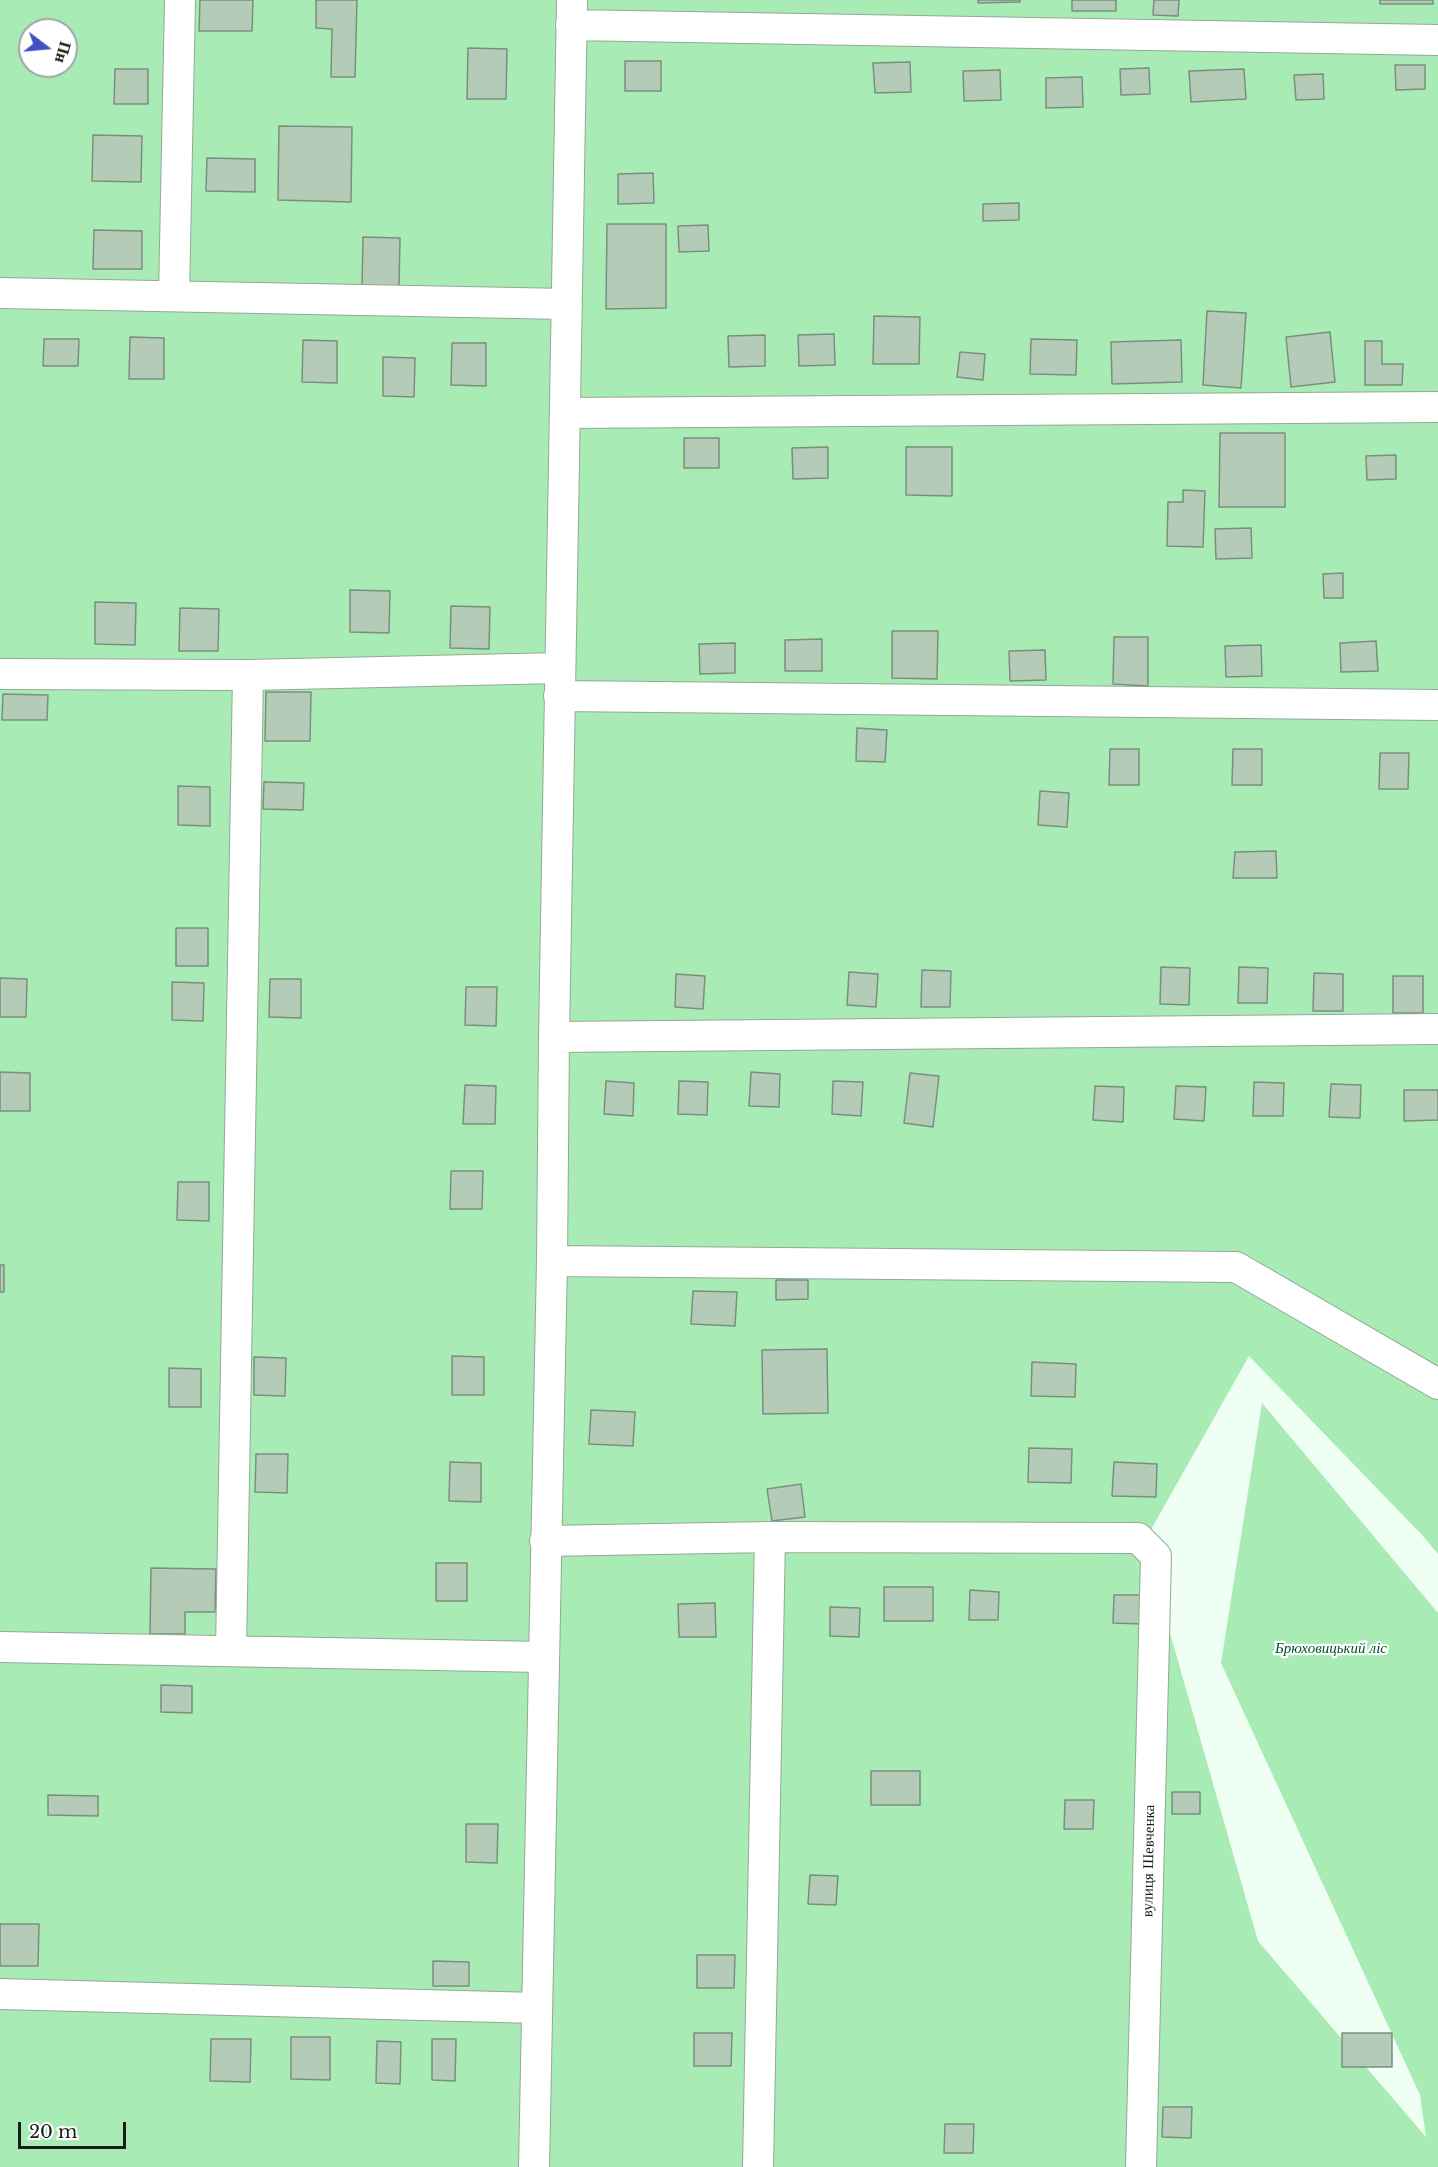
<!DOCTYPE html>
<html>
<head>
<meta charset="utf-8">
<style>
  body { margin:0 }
  #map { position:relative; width:1438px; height:2167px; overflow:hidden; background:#f0fff3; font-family:"Libre Baskerville",serif }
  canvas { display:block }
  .north { position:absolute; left:18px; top:18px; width:60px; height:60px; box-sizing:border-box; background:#fff; border:2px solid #a2a5a3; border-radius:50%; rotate:106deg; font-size:16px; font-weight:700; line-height:24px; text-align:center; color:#161f18 }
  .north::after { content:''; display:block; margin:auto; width:21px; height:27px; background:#434fc3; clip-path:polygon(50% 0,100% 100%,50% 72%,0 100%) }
  .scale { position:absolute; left:18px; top:2122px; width:108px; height:27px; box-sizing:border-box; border:3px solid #161f18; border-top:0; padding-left:8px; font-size:18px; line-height:21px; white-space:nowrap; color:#161f18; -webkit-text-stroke:4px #fff; paint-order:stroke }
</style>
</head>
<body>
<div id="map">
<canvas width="1438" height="2167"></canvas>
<div class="north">Пн</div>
<div class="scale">20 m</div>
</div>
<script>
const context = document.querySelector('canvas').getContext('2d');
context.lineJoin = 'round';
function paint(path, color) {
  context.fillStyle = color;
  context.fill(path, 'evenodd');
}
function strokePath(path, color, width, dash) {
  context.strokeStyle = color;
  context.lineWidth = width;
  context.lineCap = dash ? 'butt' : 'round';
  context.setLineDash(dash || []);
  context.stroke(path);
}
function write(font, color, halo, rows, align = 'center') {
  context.font = font + ' "Libre Baskerville",serif';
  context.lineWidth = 4.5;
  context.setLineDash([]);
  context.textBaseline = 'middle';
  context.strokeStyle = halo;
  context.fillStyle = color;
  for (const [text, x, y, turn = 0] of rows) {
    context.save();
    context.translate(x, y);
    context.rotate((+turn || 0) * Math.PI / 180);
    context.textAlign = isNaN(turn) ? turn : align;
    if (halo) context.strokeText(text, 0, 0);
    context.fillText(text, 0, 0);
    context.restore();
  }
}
paint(new Path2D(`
  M0,0H1438V1554L1422,1535L1249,1356L1144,1542L1258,1941L1426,2137L1420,2095L1221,1663L1262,1403L1438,1613V2167H0ZM30,30H66V66H30Z`), '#a8ebb5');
const building = new Path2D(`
  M200,0H253L252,31H199Z
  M316,0H357L355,77H331L332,29L316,28Z
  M978,0H1020V2L978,3Z
  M1072,0H1116V11H1072Z
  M1154,0H1179L1178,16L1153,15Z
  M1380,0H1433V4H1380Z
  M468,48L507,49L506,99H467Z
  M625,61H661V91H625Z
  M910,62L911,92L875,93L873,63Z
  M1395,65H1425V89L1396,90Z
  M1149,68L1150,94L1121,95L1120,69Z
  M115,69H148V104H114Z
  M1244,69L1246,99L1191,102L1189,71Z
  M1000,70L1001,100L964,101L963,71Z
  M1323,74L1324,99L1296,100L1294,75Z
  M1082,77L1083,107L1046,108V78Z
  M279,126L352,127L351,202L278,200Z
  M93,135L142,136L141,182L92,181Z
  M207,158L255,159V192L206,191Z
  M653,173L654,203L618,204V174Z
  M1019,203V220L983,221V204Z
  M607,224H666V308L606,309Z
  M708,225L709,251L679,252L678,226Z
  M94,230L142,231V269H93Z
  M363,237L400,238L399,289L362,288Z
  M1207,311L1246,313L1241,388L1203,385Z
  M874,316L920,317L919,364H873Z
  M1330,332L1335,382L1291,387L1286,337Z
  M834,334L835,365L799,366L798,335Z
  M765,335V366L729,367L728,336Z
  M130,337L164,338V379H129Z
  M44,339H79L78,366H43Z
  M1031,339L1077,340L1076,375L1030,374Z
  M303,340L337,341V383L302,382Z
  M1181,340L1182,382L1112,384L1111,342Z
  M1365,341H1382V364H1403L1402,385H1365Z
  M452,343H486V386L451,385Z
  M960,352L985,354L983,380L957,377Z
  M383,357L415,358L414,397L383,396Z
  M1220,433H1285V507H1219Z
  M684,438H719V468H684Z
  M828,447V478L793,479L792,448Z
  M906,447H952V496L906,495Z
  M1396,455V479L1367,480L1366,456Z
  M1183,490L1205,491L1203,547L1167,546L1168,502H1183Z
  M1251,528L1252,558L1216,559L1215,529Z
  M1343,573V598H1324L1323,574Z
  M350,590L390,591L389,633L350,632Z
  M95,602L136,603L135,645L95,644Z
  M451,606L490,607L489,649L450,648Z
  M180,608L219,609L218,651H179Z
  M892,631H938L937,679L892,678Z
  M1114,637H1148V686L1113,684Z
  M822,639V671H785V640Z
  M1376,641L1378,671L1341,672L1340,643Z
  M735,643V673L700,674L699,644Z
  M1261,645L1262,676L1226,677L1225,646Z
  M1045,650L1046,680L1010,681L1009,651Z
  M266,692H311L310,741H265Z
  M3,694L48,695L47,720H2Z
  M857,728L887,730L885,762L856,761Z
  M1110,749H1139V785H1109Z
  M1233,749H1262V785H1232Z
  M1380,753H1409L1408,789H1379Z
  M264,782L304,783L303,810L263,809Z
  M178,786L210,787V826L178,825Z
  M1040,791L1069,793L1067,827L1038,825Z
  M1276,851L1277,878H1233L1235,852Z
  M176,928H208V966H176Z
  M1161,967L1190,968L1189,1005L1160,1004Z
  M1239,967L1268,968L1267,1003H1238Z
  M922,970L951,971L950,1007H921Z
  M849,972L878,974L876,1007L847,1005Z
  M1314,973L1343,974V1011H1313Z
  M676,974L705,976L703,1009L675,1007Z
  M1393,976H1423V1013H1393Z
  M0,978L27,979L26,1017H0Z
  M270,979H301V1018L269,1017Z
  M172,982L204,983L203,1021L172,1020Z
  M466,987H497L496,1026L465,1025Z
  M0,1072L30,1073V1111H0Z
  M751,1072L780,1074L779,1107L749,1106Z
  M910,1073L939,1076L933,1127L904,1123Z
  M606,1081L634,1083L633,1116L604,1114Z
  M679,1081L708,1082L707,1115L678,1114Z
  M833,1081L863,1082L861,1116L832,1114Z
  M1254,1082L1284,1083L1283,1116H1253Z
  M1331,1084L1361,1085L1360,1118L1329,1117Z
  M465,1085L496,1086L495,1124H463Z
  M1095,1086L1124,1087L1123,1122L1093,1120Z
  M1176,1086L1206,1087L1204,1121L1174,1119Z
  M1404,1090H1438V1120L1404,1121Z
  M451,1171H483L482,1209H450Z
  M178,1182H209V1221L177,1220Z
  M0,1265H4V1292H0Z
  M776,1280H808V1299L776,1300Z
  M693,1291L737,1292L735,1326L691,1324Z
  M827,1349L828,1413L763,1414L762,1350Z
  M452,1356L484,1357V1395H452Z
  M254,1357L286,1358L285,1396L254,1395Z
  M1032,1362L1076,1364L1075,1397L1031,1396Z
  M169,1368L201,1369V1407H169Z
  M591,1410L635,1412L633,1446L589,1444Z
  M1029,1448L1072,1449L1071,1483L1028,1482Z
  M256,1454H288L287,1493L255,1492Z
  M450,1462L481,1463V1502L449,1501Z
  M1114,1462L1157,1464L1156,1497L1112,1496Z
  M801,1484L805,1517L772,1521L767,1489Z
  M436,1563H467V1601H436Z
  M151,1568L216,1569L215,1612H185V1634H150Z
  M884,1587H933V1621H884Z
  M970,1590L999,1592L998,1620H969Z
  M1114,1595H1143L1142,1624L1113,1623Z
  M715,1603L716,1637H679L678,1604Z
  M830,1607L860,1608L859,1637L830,1636Z
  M161,1685L192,1686V1713L161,1712Z
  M871,1771H920V1805H871Z
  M1172,1792H1200V1814H1172Z
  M48,1795L98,1796V1816L48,1815Z
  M1065,1800H1094L1093,1829H1064Z
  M466,1824H498L497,1863L466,1862Z
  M810,1875L838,1876L836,1905L808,1904Z
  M0,1924H39L38,1966H0Z
  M697,1955H735L734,1988H697Z
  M433,1961L469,1962V1986H433Z
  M694,2033H732L731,2066H694Z
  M1342,2033H1392V2067H1342Z
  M291,2037H330V2080L291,2079Z
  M211,2039H251L250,2082L210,2081Z
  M432,2039H456L455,2081L432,2080Z
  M377,2041L401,2042L400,2084L376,2083Z
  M1163,2107H1192L1191,2138L1162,2137Z
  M945,2124H974L973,2153H944Z`);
paint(building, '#b4cbb7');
strokePath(building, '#7a907e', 1.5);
const minor = new Path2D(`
  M571,25L1438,40
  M0,293L567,304
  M174,296L180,0
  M565,413L1438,407
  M0,674L248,675L560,668
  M559,696L1438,705
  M554,1037L1438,1029
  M552,1261L1236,1267L1438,1384
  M545,1541L770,1537L1138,1538L1156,1556L1141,2167
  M0,1647L543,1657
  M231,1651L248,675
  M0,1994L537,2008
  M534,2167L552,1261L554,1037L572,0
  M758,2167L770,1537`);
strokePath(minor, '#93a996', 32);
strokePath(minor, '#fff', 30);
write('italic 15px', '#005322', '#fff', [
  ["Брюховицький ліс",1331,1649]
]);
write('15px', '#161f18', '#fff', [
  ["вулиця Шевченка",1149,1861,-89]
]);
</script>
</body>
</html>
